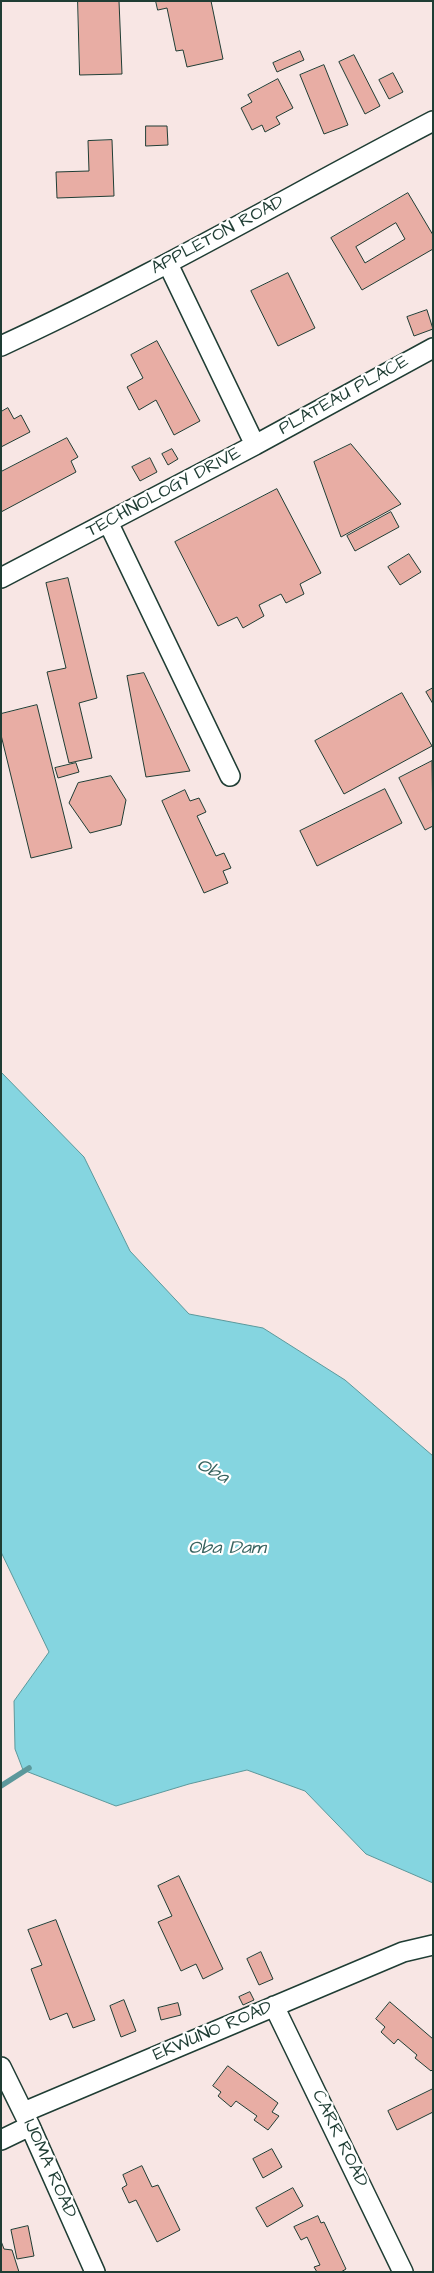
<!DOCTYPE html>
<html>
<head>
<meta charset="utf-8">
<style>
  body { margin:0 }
  #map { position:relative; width:434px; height:2273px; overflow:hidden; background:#f8e6e4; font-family:"Architects Daughter",sans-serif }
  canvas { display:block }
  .frame { position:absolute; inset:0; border:2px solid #1f3d34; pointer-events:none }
</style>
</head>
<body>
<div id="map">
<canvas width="434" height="2273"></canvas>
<div class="frame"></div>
</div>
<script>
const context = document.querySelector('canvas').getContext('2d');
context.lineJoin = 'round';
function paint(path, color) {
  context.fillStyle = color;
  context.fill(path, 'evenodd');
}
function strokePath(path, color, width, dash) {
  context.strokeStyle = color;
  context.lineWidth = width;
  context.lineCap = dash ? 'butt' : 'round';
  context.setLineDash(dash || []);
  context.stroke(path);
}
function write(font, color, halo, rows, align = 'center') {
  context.font = font + ' "Architects Daughter",sans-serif';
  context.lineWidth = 4.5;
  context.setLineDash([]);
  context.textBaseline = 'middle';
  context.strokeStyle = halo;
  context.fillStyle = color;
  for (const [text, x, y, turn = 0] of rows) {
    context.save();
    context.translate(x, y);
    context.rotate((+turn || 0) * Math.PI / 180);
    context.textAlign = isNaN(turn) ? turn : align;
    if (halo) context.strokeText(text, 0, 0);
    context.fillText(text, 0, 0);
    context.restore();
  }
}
const water = new Path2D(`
  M1,1072L84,1157L130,1251L189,1314L263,1328L345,1380L433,1456V1883L366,1854L305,1791L247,1770L189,1784L116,1806L23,1770L15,1749L14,1701L49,1652L1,1552Z`);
paint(water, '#85d5e0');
strokePath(water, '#5c989b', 1);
strokePath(new Path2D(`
  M1,1786L29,1768`), '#5c989b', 5.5);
const building = new Path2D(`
  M78,1H119L122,74L80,75Z
  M156,1H211L223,59L187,67L183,50L176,51L167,8L158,10Z
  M300,51L304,60L277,72L273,63Z
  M354,55L380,106L365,114L339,62Z
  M324,65L348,125L324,134L300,75Z
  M393,73L403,92L389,99L379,80Z
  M278,79L293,108L276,117L280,124L265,132L262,125L252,130L241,108L252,102L248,95Z
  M146,126H167L168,145L146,146Z
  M112,140L114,196L57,198L56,172L89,171L88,141Z
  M408,193L433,235V249L362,290L331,238ZM396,223L405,239L365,263L356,247Z
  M288,273L315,328L278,346L251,291Z
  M427,310L433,329L414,336L407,317Z
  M157,341L200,421L174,435L156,400L139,410L127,387L143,378L131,355Z
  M8,408L14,419L21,415L30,432L1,447V412Z
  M67,438L78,457L71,461L76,472L1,512V472Z
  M351,444L401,504L341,537L314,462Z
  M172,449L178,459L168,465L162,454Z
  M150,458L157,472L140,481L132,467Z
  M277,489L321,573L300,584L304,594L286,603L281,594L259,605L264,616L243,628L237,617L218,626L175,542Z
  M391,512L399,527L355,551L347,536Z
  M409,554L421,572L400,585L388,567Z
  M68,578L97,698L79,703L92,758L69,763L47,672L66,668L46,583Z
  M144,673L190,771L146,777L127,676Z
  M433,688V704L426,692Z
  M402,693L432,746L344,794L315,741Z
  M37,705L72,848L31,858L1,735V714Z
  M432,761L433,826L425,830L399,778Z
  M76,763L79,772L58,778L55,768Z
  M111,776L126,800L121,825L90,833L69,803L78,783Z
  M385,789L402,823L317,866L300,831Z
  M185,790L190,801L199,798L206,812L197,816L216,856L224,853L231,868L223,871L228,883L204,893L162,801Z
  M179,1876L223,1969L203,1979L196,1964L181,1971L158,1922L172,1916L158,1886Z
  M56,1920L95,2020L73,2028L67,2013L50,2020L31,1969L42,1965L28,1930Z
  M261,1952L273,1979L259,1985L247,1959Z
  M250,1992L254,2000L243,2005L239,1997Z
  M124,2000L136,2031L121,2037L110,2006Z
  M390,2002L433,2039V2069L431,2071L415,2058L417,2055L398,2039L394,2044L381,2032L385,2027L376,2019Z
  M178,2003L181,2015L161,2020L158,2008Z
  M228,2066L278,2103L272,2112L279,2116L268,2130L254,2120L257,2116L236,2101L231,2107L218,2096L221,2092L213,2086Z
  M433,2089V2112L397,2130L388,2111Z
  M272,2149L282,2167L263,2178L253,2159Z
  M142,2166L152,2187L158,2185L180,2230L157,2242L136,2200L129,2203L122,2188L127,2185L123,2175Z
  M293,2188L303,2206L267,2227L256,2208Z
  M318,2216L321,2223L324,2222L346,2269L341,2272H317L314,2267L320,2265L307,2237L301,2240L294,2227Z
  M28,2226L34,2256L17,2259L11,2230Z
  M1,2241L4,2249L12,2250L19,2272H1Z`);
paint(building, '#e8ada4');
strokePath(building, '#1f3d34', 1);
const street = new Path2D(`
  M1,346C149,278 289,196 433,121
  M255,445L433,348
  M108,522L230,776
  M1,578L255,445L168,264
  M274,2006L403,2272
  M1,2067L30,2126L95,2272
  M24,2112L403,1952L433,1945
  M1,2140L30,2126`);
strokePath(street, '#1f3d34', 22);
strokePath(street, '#fff', 19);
write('18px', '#1f3d34', '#fff', [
  ["APPLETON ROAD",218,236,-28],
  ["PLATEAU PLACE",344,396,-29],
  ["TECHNOLOGY DRIVE",164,493,-28],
  ["EKWUNO ROAD",213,2032,-23],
  ["CARR ROAD",339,2139,64],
  ["IJOMA ROAD",49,2169,66]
]);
write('italic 19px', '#38635f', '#fff', [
  ["Oba",212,1472,28],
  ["Oba Dam",227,1549]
]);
</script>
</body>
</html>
